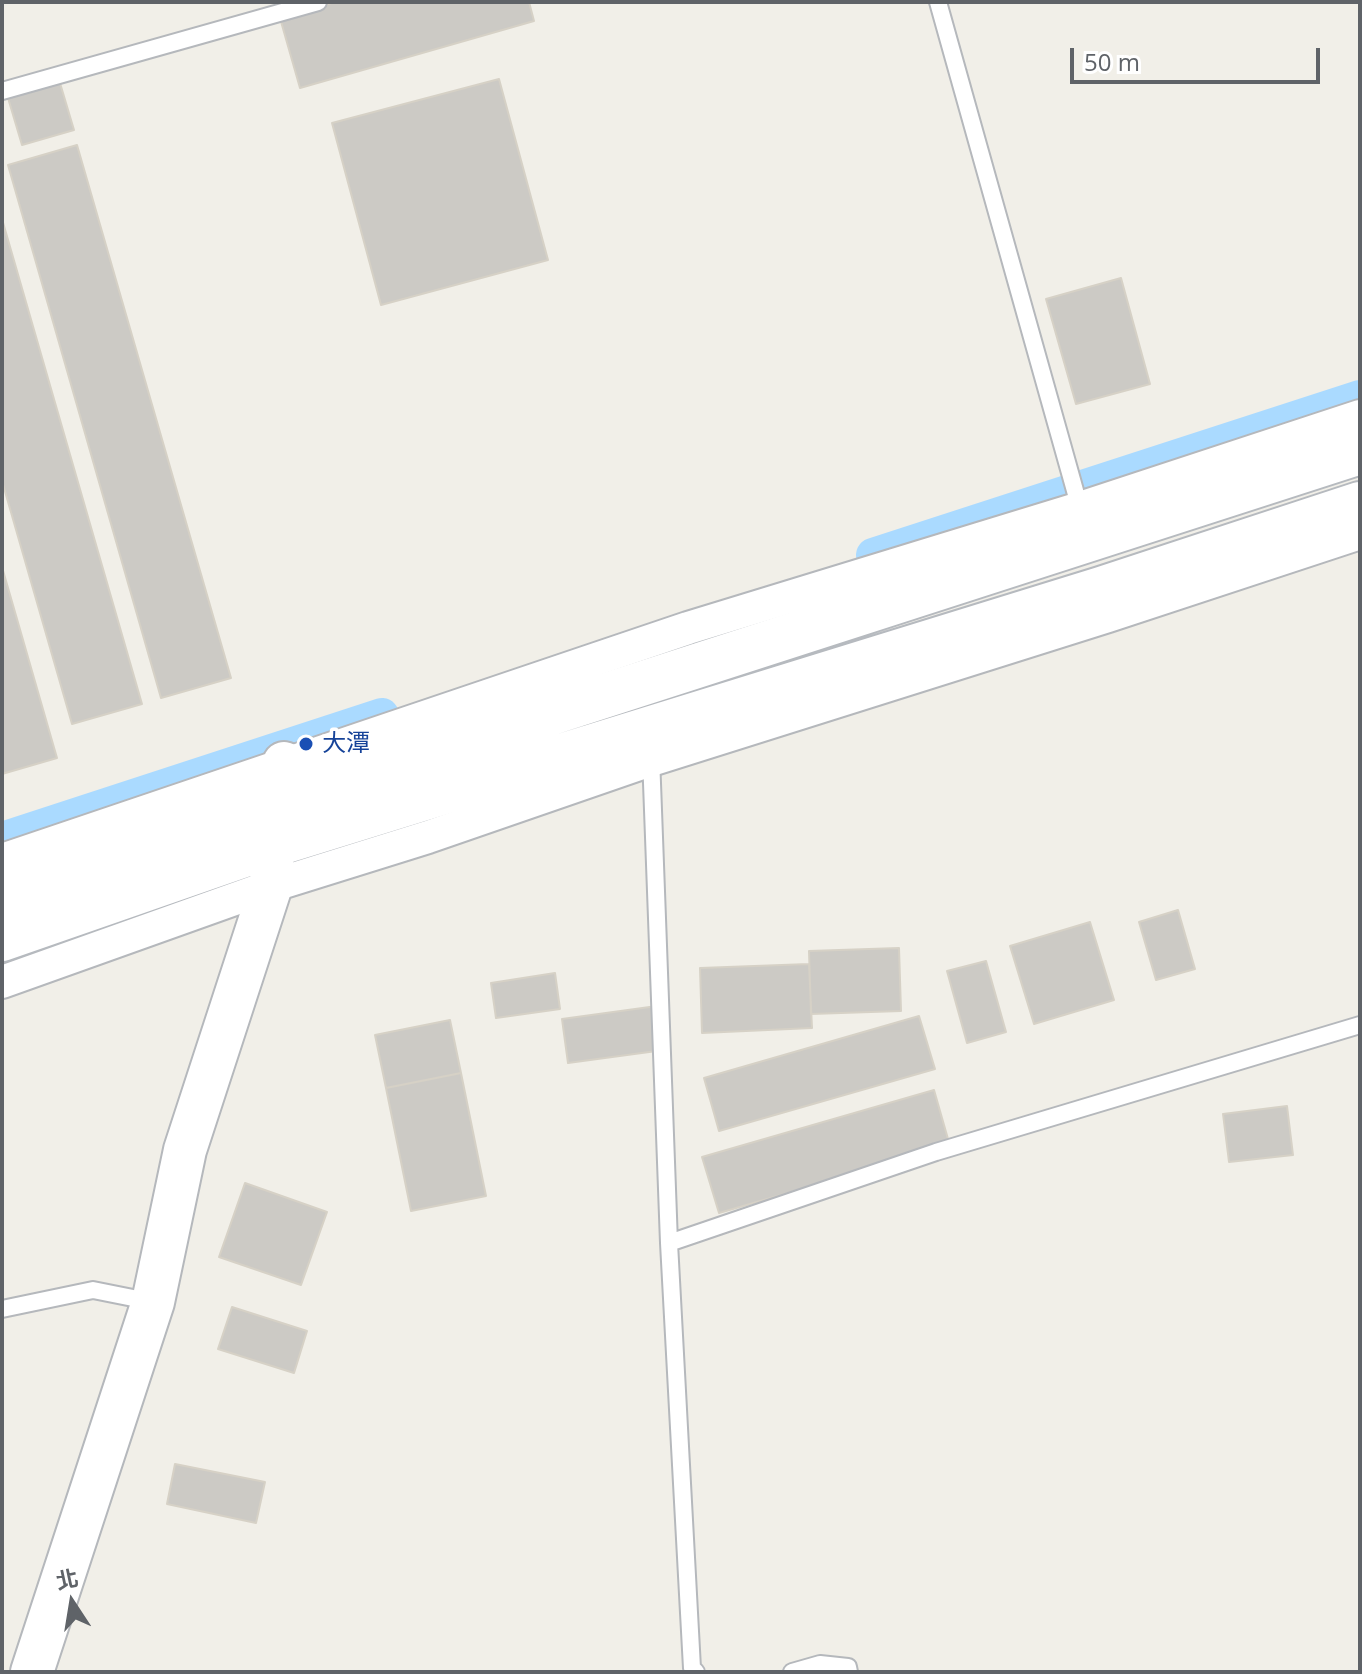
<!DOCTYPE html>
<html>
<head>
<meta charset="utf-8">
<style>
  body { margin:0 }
  #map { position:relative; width:1362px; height:1674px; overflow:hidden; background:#f1efe8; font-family:"Open Sans","Noto Sans TC",sans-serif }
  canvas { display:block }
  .frame { position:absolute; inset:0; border:4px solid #5f6368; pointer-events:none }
  .north { position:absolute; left:32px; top:1562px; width:80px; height:80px; -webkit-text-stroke:6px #fff; paint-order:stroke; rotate:348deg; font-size:22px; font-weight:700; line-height:32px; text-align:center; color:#5f6368 }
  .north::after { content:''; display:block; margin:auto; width:28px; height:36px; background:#5f6368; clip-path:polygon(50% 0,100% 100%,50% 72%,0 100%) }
  .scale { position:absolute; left:1070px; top:48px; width:250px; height:36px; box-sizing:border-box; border:4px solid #5f6368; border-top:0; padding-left:10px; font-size:24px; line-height:28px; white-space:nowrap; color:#5f6368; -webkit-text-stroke:6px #fff; paint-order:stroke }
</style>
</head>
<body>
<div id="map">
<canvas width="1362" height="1674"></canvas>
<div class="frame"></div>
<div class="north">北</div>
<div class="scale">50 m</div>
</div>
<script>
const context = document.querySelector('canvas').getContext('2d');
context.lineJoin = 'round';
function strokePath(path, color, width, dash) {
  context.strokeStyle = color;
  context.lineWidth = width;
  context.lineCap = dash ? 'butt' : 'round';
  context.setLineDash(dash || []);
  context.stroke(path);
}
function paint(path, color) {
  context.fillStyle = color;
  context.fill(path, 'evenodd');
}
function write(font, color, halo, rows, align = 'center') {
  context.font = font + ' "Open Sans","Noto Sans TC",sans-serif';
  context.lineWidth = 7;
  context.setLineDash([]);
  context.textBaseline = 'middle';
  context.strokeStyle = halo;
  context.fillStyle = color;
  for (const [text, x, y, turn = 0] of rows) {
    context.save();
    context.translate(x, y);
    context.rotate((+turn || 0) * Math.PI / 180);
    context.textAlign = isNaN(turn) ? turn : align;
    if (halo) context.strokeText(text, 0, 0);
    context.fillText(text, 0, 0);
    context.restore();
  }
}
strokePath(new Path2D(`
  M873,555L1360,397
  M2,839L382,715`), '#aadaff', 34);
const building = new Path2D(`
  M335,2H529L534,21L300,88L280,18Z
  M499,79L548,260L381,305L332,123Z
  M60,83L74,130L22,145L8,98Z
  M77,145L231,678L161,698L8,165Z
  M2,219L142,704L72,724L2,481Z
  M1121,278L1150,384L1076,404L1046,299Z
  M2,567L57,758L2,774Z
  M1178,910L1195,969L1156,980L1139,922Z
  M1090,922L1114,1000L1034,1024L1010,946Z
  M899,948L901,1011L811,1014L809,951Z
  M986,961L1006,1032L967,1043L947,971Z
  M809,964L812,1028L702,1033L700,968Z
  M555,973L560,1009L496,1018L491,983Z
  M657,1006L664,1050L568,1063L562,1019Z
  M919,1016L935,1069L719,1131L704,1078Z
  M450,1020L461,1073L386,1088L375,1035Z
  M461,1073L486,1196L411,1211L386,1088Z
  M934,1090L950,1146L719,1213L702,1157Z
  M1287,1106L1293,1155L1229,1162L1223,1114Z
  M245,1183L327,1212L301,1285L219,1257Z
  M232,1307L307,1331L294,1373L218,1349Z
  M175,1464L265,1482L256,1523L167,1504Z`);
paint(building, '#cccac5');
strokePath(building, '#d6d1c6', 2);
const service = new Path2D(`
  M938,2L1081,512
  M2,91L318,2
  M651,756L669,1243L692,1668L696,1672
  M669,1243L936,1152L1360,1025
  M2,1309L93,1290L153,1302
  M792,1672L820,1664L848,1667L849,1672`);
const minor = new Path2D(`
  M2,860L688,628L1080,508L1360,416
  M2,982L271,886L428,837L651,760L1108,616L1360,533`);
const tertiary = new Path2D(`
  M32,1672L153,1302L185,1150L271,886L273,845L284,763`);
const secondary = new Path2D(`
  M2,898L278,801L1360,452
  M2,939L273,845L1101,589L1360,504`);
strokePath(service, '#b5b8bc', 20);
strokePath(minor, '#b5b8bc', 36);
strokePath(tertiary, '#b5b8bc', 46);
strokePath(secondary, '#b6babf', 48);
strokePath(service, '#fff', 16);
strokePath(minor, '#fff', 32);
strokePath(tertiary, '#fff', 42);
strokePath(secondary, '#fff', 44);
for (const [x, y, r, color] of [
  [306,744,8,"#1a4fb4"]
]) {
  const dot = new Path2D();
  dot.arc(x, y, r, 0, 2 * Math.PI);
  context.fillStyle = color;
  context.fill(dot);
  strokePath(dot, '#fff', 3);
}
write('24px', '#164399', '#fff', [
  ["大潭",322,744]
], 'left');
</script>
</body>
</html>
